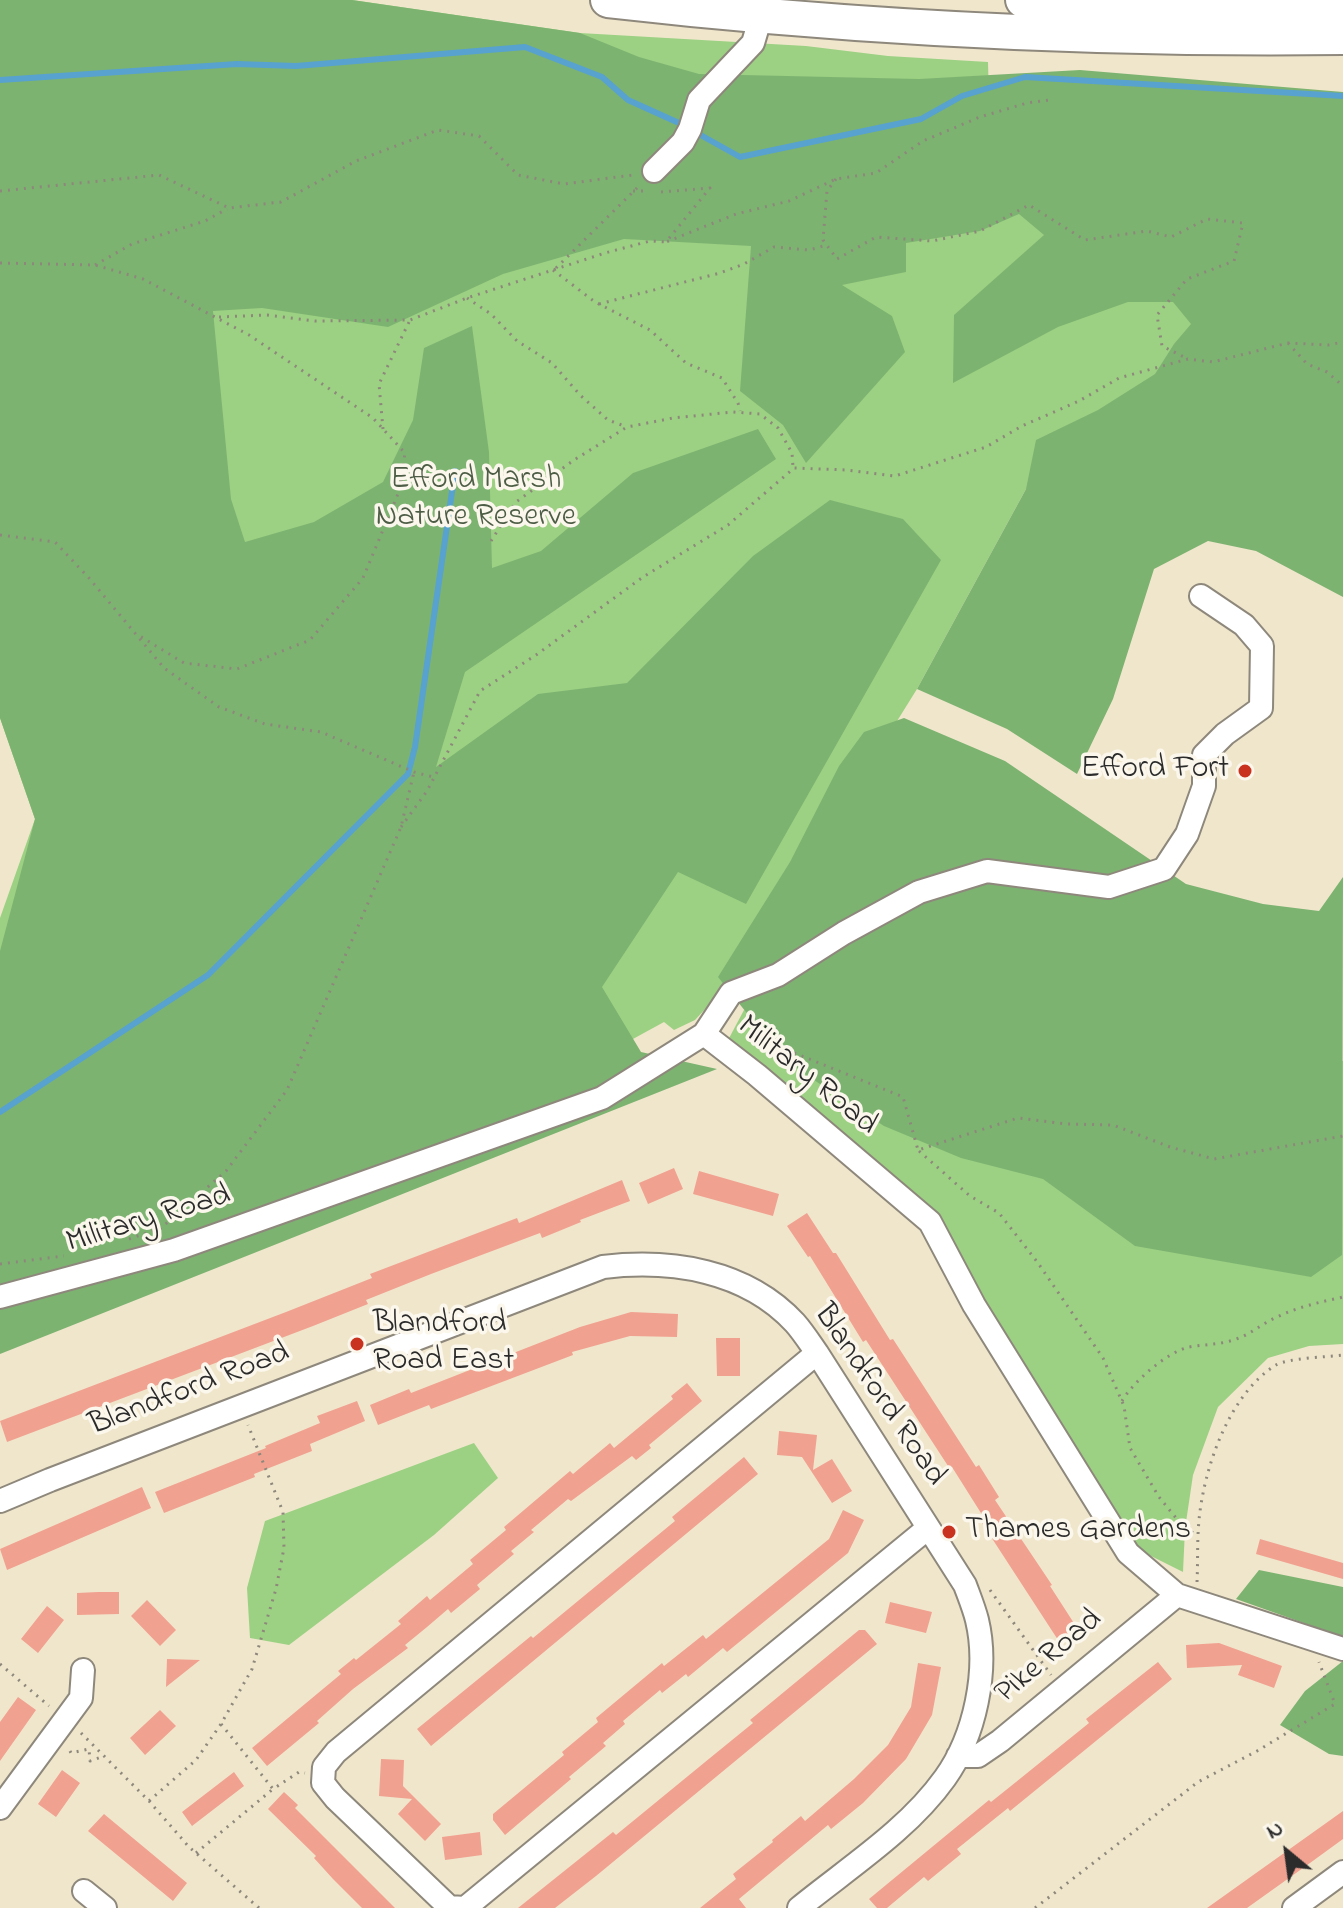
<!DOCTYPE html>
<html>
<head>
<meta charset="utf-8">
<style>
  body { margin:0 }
  #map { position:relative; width:1343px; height:1908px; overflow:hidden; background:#f0e6cc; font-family:"Indie Flower",sans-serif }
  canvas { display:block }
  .north { position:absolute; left:1247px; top:1812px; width:80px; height:80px; -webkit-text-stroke:6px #fbf7ec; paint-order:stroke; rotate:331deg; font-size:22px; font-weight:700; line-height:32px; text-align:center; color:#2b2b2b }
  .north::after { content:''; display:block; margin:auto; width:28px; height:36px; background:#2b2b2b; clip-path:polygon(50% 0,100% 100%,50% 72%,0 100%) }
</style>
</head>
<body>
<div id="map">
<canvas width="1343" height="1908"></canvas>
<div class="north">N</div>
</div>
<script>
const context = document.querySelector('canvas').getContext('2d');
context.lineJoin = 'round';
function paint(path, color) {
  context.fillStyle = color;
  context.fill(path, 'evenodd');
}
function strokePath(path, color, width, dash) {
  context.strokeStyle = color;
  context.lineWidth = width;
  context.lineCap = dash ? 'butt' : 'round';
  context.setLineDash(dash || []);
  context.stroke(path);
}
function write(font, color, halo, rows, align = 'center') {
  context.font = font + ' "Indie Flower",sans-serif';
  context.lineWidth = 7;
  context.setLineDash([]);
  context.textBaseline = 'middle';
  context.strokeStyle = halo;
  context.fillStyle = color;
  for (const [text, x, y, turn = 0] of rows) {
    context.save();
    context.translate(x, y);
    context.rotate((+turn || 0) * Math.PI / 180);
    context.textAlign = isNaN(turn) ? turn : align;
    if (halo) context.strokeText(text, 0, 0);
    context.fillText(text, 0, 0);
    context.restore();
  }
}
paint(new Path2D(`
  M0,0H352L580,33L806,46L888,56L988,62L989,99L1343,442L1026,489L917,689L744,967L695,1020L674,1030L664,1022L611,1051L0,1276V918L35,819L0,718Z
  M744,1010L1343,1061V1344L1309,1346L1268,1358L1218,1407L1193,1475L1185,1529L1183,1572L1133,1547L983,1307L935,1219L727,1042Z
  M474,1443L498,1478L434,1535L289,1645L250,1638L247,1588L265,1521Z`), '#9cd183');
paint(new Path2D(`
  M0,0H352L580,33L639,57L699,74L919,79L1080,70L1343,92V597L1256,551L1208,541L1154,569L1113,699L1077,774L1007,729L917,689L1026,489L1036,440L1098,410L1155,374L1174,344L1191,324L1173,302H1128L1058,327L953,383L954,315L1044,235L1019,214L980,231L906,243V272L842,285L892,316L905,352L806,463L783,425L740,391L751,246L624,239L503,274L388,327L262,308L213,311L231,499L245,542L314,522L383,482L413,420L424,348L472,326L489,452L492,568L541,551L633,473L758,429L776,459L465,672L436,767L538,694L627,683L753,556L830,500L903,519L941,560L746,904L678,872L602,987L641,1052L717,1069L0,1354V951L35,819L0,718Z
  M904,718L1005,761L1186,884L1263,904L1319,911L1343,877L1342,1255L1311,1277L1135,1246L1043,1179L961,1158L884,1126L785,1061L718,977L790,862L839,766L864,732Z
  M1259,1570L1343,1587V1637L1236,1599Z
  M1343,1661V1756L1329,1754L1280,1725L1305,1691Z`), '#7db371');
strokePath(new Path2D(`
  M0,80L237,64L296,66L525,47L602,77L628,100L679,123L740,157L921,119L962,96L1025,77L1343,96
  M0,1112L208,975L408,774L415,747L455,471`), '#57a2cf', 6);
paint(new Path2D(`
  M674,1168L683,1189L648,1204L639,1183Z
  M699,1171L779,1194L773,1216L693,1194Z
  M622,1180L630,1201L580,1220L581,1222L542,1238L540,1233L431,1274L366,1300L368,1304L313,1326L7,1442L0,1421L286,1312L372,1278L370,1274L517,1218L519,1223Z
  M807,1213L833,1253H836L890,1340L893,1339L976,1467L979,1465L999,1497L995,1500L1052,1585L1050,1586L1079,1631L1060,1643L982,1523L986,1521L952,1467L950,1469L866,1340L863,1342L810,1256L808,1257L787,1226Z
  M631,1312L678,1314L677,1337L630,1336L572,1352L573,1355L431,1409L429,1405L378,1425L370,1405L409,1389L411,1393L580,1327Z
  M716,1338H740V1376H717Z
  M687,1383L702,1401L649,1445L651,1448L636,1460L632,1456L571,1501L568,1499L531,1530L534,1532L511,1551L514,1554L477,1585L480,1589L451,1613L448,1609L427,1627L405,1645L408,1648L353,1689L317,1721L319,1723L267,1766L252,1748L341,1674L338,1671L354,1658L356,1660L401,1624L398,1621L427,1596L430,1600L473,1564L470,1560L506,1530L504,1527L570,1471L573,1474L610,1443L614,1448L673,1399L671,1396Z
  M357,1401L365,1421L310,1444L312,1451L254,1474L255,1477L164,1513L155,1492L266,1448L265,1446L320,1423L317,1416Z
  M779,1431L817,1435L813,1470L832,1459L852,1491L832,1503L802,1457L777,1455Z
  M744,1457L758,1474L431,1746L417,1729L531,1636L533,1638L675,1521L672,1517Z
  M142,1487L151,1508L7,1570L0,1549Z
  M843,1510L864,1520L848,1553L727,1652L723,1648L688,1677L686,1674L662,1693L660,1690L623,1721L625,1724L603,1743L606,1746L569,1777L571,1779L505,1835L493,1820V1814L564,1755L562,1752L598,1722L596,1718L662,1663L664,1666L703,1635L706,1639L829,1539Z
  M1260,1539L1343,1563V1579L1256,1554Z
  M98,1592H119V1614L77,1615V1593Z
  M147,1600L176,1630L160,1646L131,1616Z
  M890,1602L932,1612L926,1633L885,1623Z
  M47,1606L64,1620L38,1653L21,1639Z
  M859,1630H865L877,1644L596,1876L555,1908H518L613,1832L616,1835L710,1758L753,1723L750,1720Z
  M1219,1643L1282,1666L1274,1688L1238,1675L1242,1665L1187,1668L1186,1645Z
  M167,1659L200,1660L166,1687Z
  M1158,1662L1172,1679L1010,1811L1008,1808L957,1849L961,1854L928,1881L924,1877L887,1908H877L869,1899L989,1800L991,1802L1016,1782L1089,1723L1086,1719Z
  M918,1663L941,1667L932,1715L906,1759L863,1803L831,1829L828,1825L739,1899L746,1908H700L736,1879L733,1874L773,1842L772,1840L801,1816L805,1821L854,1779L888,1745L911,1707Z
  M18,1697L36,1710L0,1761V1722Z
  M160,1710L176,1726L145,1755L130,1738Z
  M381,1759L404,1760L403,1786L441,1824L425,1841L398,1814L412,1799L379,1796Z
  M62,1770L80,1783L56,1817L38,1804Z
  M234,1772L244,1786L192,1826L182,1812Z
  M284,1792L298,1805L295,1808L395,1908H362L333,1879L314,1858L316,1856L268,1809Z
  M1343,1811V1839L1310,1863L1247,1908H1207Z
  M104,1814L187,1883L173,1901L88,1831Z
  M480,1832L482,1855L445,1860L442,1837Z`), '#f1a190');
const minor = new Path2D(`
  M654,171L683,142L690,129L699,100L753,43L761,16
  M704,1034L757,1075L930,1222L974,1305L1128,1553L1177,1595L1343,1649
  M0,1297L174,1250L602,1098L704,1034L731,993L778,975L844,933L919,892L987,871L1109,887L1164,869L1187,834L1204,786V755L1225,734L1261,708L1262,646L1244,625L1201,596
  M817,1353L336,1752L324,1767L323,1783L335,1798L449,1907L465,1908L928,1528
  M0,1501L50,1480L603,1267C671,1259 746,1270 795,1323C803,1332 810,1343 817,1353L965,1585C969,1596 974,1608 977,1620C989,1670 975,1736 945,1778C908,1830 848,1868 799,1908
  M958,1756H978L1000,1741L1177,1595
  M0,1808L81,1698L83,1670
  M84,1891L105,1908
  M1294,1908L1343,1872`);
const highway = new Path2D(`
  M608,0C853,28 1097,40 1343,37
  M1023,0L1343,9`);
strokePath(minor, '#8e887c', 26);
strokePath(highway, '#8e887c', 38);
strokePath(new Path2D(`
  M836,179L827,191L823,240L837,259L876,237L932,241L980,231L1029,205L1085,240L1147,231L1171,237L1207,219L1243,223L1234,261L1187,279L1157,315L1162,346L1188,359
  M0,191L159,175L229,208L281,202L356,161L438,130L479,136L518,175L564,184L633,175
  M633,191H646
  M661,192L710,188L666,242L736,214L789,201L836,179L876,173L923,141L980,117L1027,103L1050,100
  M0,263L95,265L143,279L249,335L373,418L405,453L400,489L363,578L310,640L237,669L184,663L138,635
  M95,265L132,244L205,221L227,209
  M556,268L639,186
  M553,270L595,302L650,330L686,363L722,378L738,403L740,411
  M467,298L491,314L517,341L552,363L580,395L608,420L627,427
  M599,304L720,273L744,264L774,247L809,250L827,245
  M219,317L267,315L315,321L410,320L467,298L605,253L650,241L666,242
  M1288,343L1307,364L1327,372L1343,386
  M383,429L379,384L410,320
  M0,535L55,542L89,578L164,668L219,707L265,724L321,732L414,772L433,777
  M491,541L516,502L574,460L627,427L673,418L733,412L760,414L778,428L792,453L793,467
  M401,827L427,791L480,691L536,655L643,577L728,525L794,468L847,470L895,476L986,447L1022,426L1079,401L1119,378L1188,359L1213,362L1288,343L1328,345L1343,342
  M757,1038L903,1097L918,1150L1018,1118L1067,1124L1113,1125L1170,1147L1214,1159L1343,1136
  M919,1151L970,1196L999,1213L1038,1263L1103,1358L1124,1406L1130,1448L1159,1497L1185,1529L1198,1535
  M129,1239L161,1228L226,1171L287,1090L401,827L414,772
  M0,1264L64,1256
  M1122,1401C1133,1382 1167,1352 1189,1347C1206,1344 1222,1345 1239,1338C1252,1333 1263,1323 1277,1317C1298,1307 1320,1302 1343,1297
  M1197,1582C1198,1562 1197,1541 1199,1520C1204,1468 1229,1394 1276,1365C1288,1358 1327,1357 1343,1355
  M990,1590L1051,1675
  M0,1664L49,1706
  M221,1724L273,1789L299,1772L305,1773
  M81,1733L149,1801L189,1847L259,1908
  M70,1751L71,1753L89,1749L90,1761L104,1756
  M149,1801L196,1760L221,1724L252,1669L276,1589L284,1548L283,1512L248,1425
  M196,1853L273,1789
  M1035,1908L1198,1782L1257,1751L1335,1704L1319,1662`), '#8e887c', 3, [2, 6]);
strokePath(minor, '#fff', 22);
strokePath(highway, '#fff', 34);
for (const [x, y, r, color] of [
  [1245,771,8,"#c8321e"],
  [357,1344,8,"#c8321e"],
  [949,1532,8,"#c8321e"]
]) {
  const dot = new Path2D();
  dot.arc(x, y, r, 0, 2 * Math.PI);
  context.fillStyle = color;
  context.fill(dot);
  strokePath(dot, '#fbf7ec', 3);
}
write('32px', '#4d5d45', '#fbf7ec', [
  ["Efford Marsh",476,482],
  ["Nature Reserve",476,519]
]);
write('32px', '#2b2b2b', '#fbf7ec', [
  ["Efford Fort",1229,771,"right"],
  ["Blandford",373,1326],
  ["Road East",373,1363],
  ["Thames Gardens",965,1532]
], 'left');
write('32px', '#2b2b2b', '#fbf7ec', [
  ["Military Road",806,1077,39],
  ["Military Road",149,1221,-17],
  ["Blandford Road",190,1391,-21],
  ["Blandford Road",878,1396,56],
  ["Pike Road",1050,1658,-40]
]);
</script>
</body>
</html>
